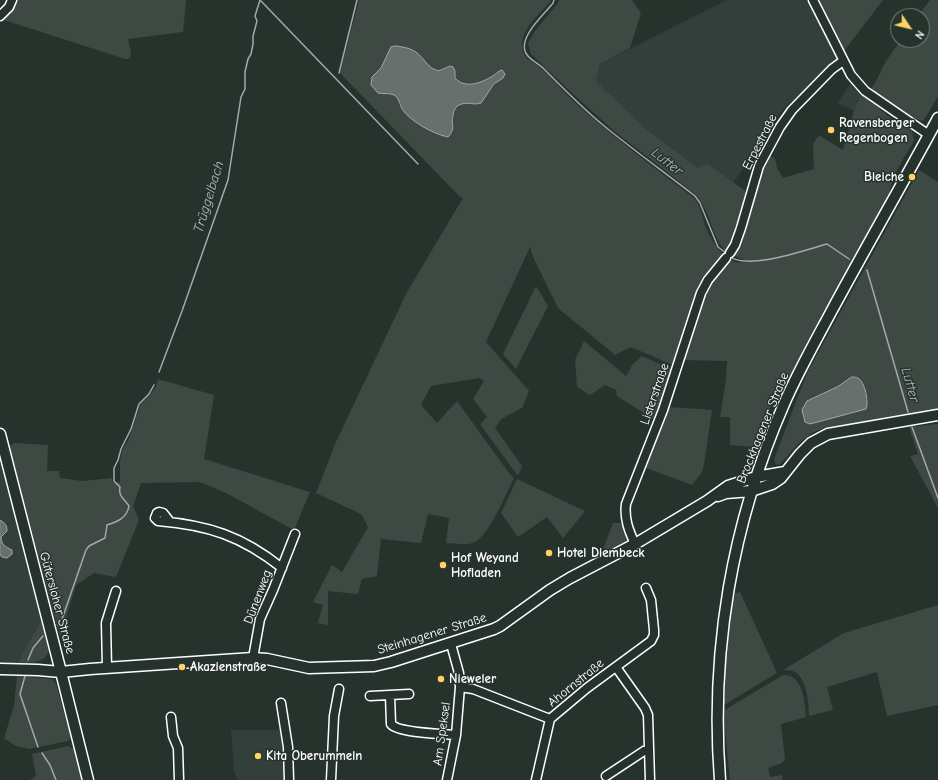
<!DOCTYPE html>
<html>
<head>
<meta charset="utf-8">
<style>
  body { margin:0 }
  #map { position:relative; width:938px; height:780px; overflow:hidden; background:#26332d; font-family:"Comic Neue",sans-serif }
  canvas { display:block }
  .north { position:absolute; left:890px; top:8px; width:40px; height:40px; box-sizing:border-box; background:#26332d; border:1px solid #7d8581; border-radius:50%; rotate:125deg; font-size:11px; font-weight:700; line-height:16px; text-align:center; color:#fff }
  .north::after { content:''; display:block; margin:auto; width:14px; height:18px; background:#ffd166; clip-path:polygon(50% 0,100% 100%,50% 72%,0 100%) }
</style>
</head>
<body>
<div id="map">
<canvas width="938" height="780"></canvas>
<div class="north">N</div>
</div>
<script>
const context = document.querySelector('canvas').getContext('2d');
context.lineJoin = 'round';
function paint(path, color) {
  context.fillStyle = color;
  context.fill(path, 'evenodd');
}
function strokePath(path, color, width, dash) {
  context.strokeStyle = color;
  context.lineWidth = width;
  context.lineCap = dash ? 'butt' : 'round';
  context.setLineDash(dash || []);
  context.stroke(path);
}
function write(font, color, halo, rows, align = 'center') {
  context.font = font + ' "Comic Neue",sans-serif';
  context.lineWidth = 3;
  context.setLineDash([]);
  context.textBaseline = 'middle';
  context.strokeStyle = halo;
  context.fillStyle = color;
  for (const [text, x, y, turn = 0] of rows) {
    context.save();
    context.translate(x, y);
    context.rotate((+turn || 0) * Math.PI / 180);
    context.textAlign = isNaN(turn) ? turn : align;
    if (halo) context.strokeText(text, 0, 0);
    context.fillText(text, 0, 0);
    context.restore();
  }
}
paint(new Path2D(`
  M727,0H809L837,58L803,94L787,105L764,134L760,136L764,139L733,183L707,163L698,169L646,129L596,81L600,64Z
  M851,82L862,93L854,111L838,103Z
  M0,461L41,621L17,664H0Z
  M231,730H280L283,740L285,780H238L234,772Z`), '#333f3a');
paint(new Path2D(`
  M15,0H186L183,32L128,39L131,53L130,57L128,59H125L1,19Z
  M359,0H551L550,2C538,16 518,31 523,51C525,60 534,62 540,67C551,77 560,88 570,98C609,134 652,166 694,198C701,207 702,215 705,225C709,236 716,247 724,256L705,279L673,365L631,347L615,355L558,308L533,257L530,247L486,342L529,391L522,408L501,419L495,428L522,466L518,476L480,424L487,417L473,399L484,381L480,378L431,386L421,405L437,423L457,401L509,473L514,478C506,494 490,534 475,542C467,546 455,543 446,543L449,518L428,514L421,543L381,539L377,576L362,579L358,594L328,591V625L318,623L323,605L313,602L332,565L342,572L368,527L361,514L316,493L336,442L407,292L463,198L460,197L340,73ZM391,47C399,49 410,49 417,53C426,58 430,78 445,68L455,71V78C466,93 489,80 499,70L503,78C491,86 488,96 477,104L467,102L457,106C451,118 455,122 452,132L429,130L407,115L401,108L398,99L394,95L378,93L371,82L372,77L381,68Z
  M559,0H632L641,13L630,48L600,64L596,81L646,129L698,168L707,163L748,193L739,227L727,253C710,236 712,212 695,194L613,130L573,94L531,54L528,43L535,31L558,3Z
  M819,0H883L844,51Z
  M930,0H938V96L924,120L921,121L894,107L871,89L876,81L886,61L901,40H922V16H918Z
  M862,93L888,116L912,131L914,141C904,158 892,175 889,195L821,317L781,396L776,394L754,447L730,445V417H720L726,379L727,361L683,360L703,293L710,282L730,260L738,263L743,259L732,255L767,155L775,158L777,168L783,178L814,169L813,144L819,135L843,150L854,111Z
  M919,170L938,182V409L861,423L826,427L812,433L799,443L780,464L777,465L775,463L774,459L808,371ZM856,377L860,379L868,400L802,410L804,406L810,399L837,387L845,381Z
  M536,286L548,306L516,369L503,354Z
  M584,341L626,376L633,364L642,356L671,369L655,420L617,396L616,390L605,385L590,395L577,387L575,360Z
  M158,379L214,395L204,459L310,492L294,530L226,493L200,482L141,483L133,506L139,520L116,577L94,573L76,585L60,637L9,446L15,443L48,445L47,471H59L60,478L82,481L112,478L113,483L120,482V460L123,449L128,441L141,404L149,396L156,387Z
  M668,407L712,410L704,464L702,472L692,485L646,468Z
  M938,424V508L910,456L918,454L909,427Z
  M517,479L585,511L563,538L547,517L518,537L501,513Z
  M613,523H623L627,542L600,557Z
  M740,592L777,673L724,705C721,668 728,630 735,594Z
  M938,605V705L887,716L877,672L827,687L833,710L809,716C809,703 807,677 793,671C790,670 786,670 783,670L844,633Z
  M41,621L49,649C47,664 29,662 17,664Z
  M783,675C803,674 805,702 806,717L781,724L785,759L782,763L768,768L770,777L782,775V780H730L723,711Z
  M17,676L52,679L56,684L71,737L68,741L29,749L16,746L4,738L14,706Z
  M68,746L74,749L82,780H30L36,776L32,754Z`), '#3e4944');
const water = new Path2D(`
  M396,46C403,47 411,48 417,53C424,58 427,67 436,70C440,72 446,67 450,66L453,67L455,71V78C465,90 484,82 494,75C497,73 498,71 502,70L505,74L503,78L494,84L481,103C471,106 468,100 457,106C455,109 453,112 453,116C451,126 456,128 448,137C433,134 410,121 402,109C400,105 399,98 394,95C390,93 383,94 378,93L371,85L372,77L381,68L391,47Z
  M852,377C854,377 856,377 858,378C865,382 869,402 866,409L810,424L805,422L802,410L807,401L837,387Z
  M0,520C5,523 7,525 7,531L1,537C1,545 6,547 12,550V554L7,558L2,557L0,554Z`);
paint(water, '#67706c');
strokePath(water, '#a4a9a7', 1);
strokePath(new Path2D(`
  M260,0L418,164
  M554,0L553,3C544,15 520,35 525,51C527,59 537,62 543,68C562,87 581,107 603,125C632,149 664,172 695,196L700,203L718,247L726,253
  M339,73L357,0
  M729,256C747,271 805,250 827,244L849,259
  M867,270L908,412
  M159,372L182,311L228,180L241,97L245,89V72L248,59L251,54L253,44V36L257,21L255,16L260,0
  M912,427L938,498
  M58,625L61,622L86,550L89,546L105,538L107,525C117,522 127,518 129,506C125,499 118,497 120,487L114,481V468L118,460L121,449L131,429L139,404L149,394L154,385
  M28,660L33,648L43,636
  M25,676L20,694L38,747
  M42,753L50,765L56,780`), '#a4a9a7', 1.5);
const minor = new Path2D(`
  M813,0L851,75L865,91L929,135
  M0,16L9,7L12,0
  M730,253L735,245L741,228L759,166L780,127L792,110L832,69L843,61
  M170,522L163,513L159,512L157,513L155,518L158,521C208,525 242,536 282,568
  M635,544C629,531 624,519 626,504L663,410L701,293L708,280L726,258
  M253,658L260,619L273,590L295,534
  M107,667L106,623L116,591
  M616,667L645,708L648,715L650,780
  M460,687L473,689L550,719
  M390,695L391,724C398,733 443,734 456,735
  M370,696L409,694
  M281,703L288,747L289,780
  M171,717L173,736L178,748L179,780
  M550,719L587,688L651,641L654,635V630L651,600L646,588
  M606,776L644,751L649,750
  M331,780L334,716L339,689
  M447,780L456,735L460,687L459,673L451,644
  M536,780L550,719`);
const major = new Path2D(`
  M0,434L61,672L88,780
  M718,496L726,493L751,491L772,484L781,478L800,454L811,443L828,434L938,415
  M0,669L38,670L61,672L90,669L253,658L267,659L309,668L374,666L391,662L494,629L500,626L550,590L570,578L635,544L707,501L728,486L756,477L785,472
  M720,780C710,651 732,523 784,404C798,372 815,342 831,312C866,247 903,183 938,118`);
strokePath(minor, '#fff', 11);
strokePath(major, '#fff', 13);
strokePath(minor, '#26332d', 8);
strokePath(major, '#26332d', 10);
for (const [x, y, r, color] of [
  [831,130,4,"#ffd166"],
  [912,177,4,"#ffd166"],
  [549,553,4,"#ffd166"],
  [443,565,4,"#ffd166"],
  [182,667,4,"#ffd166"],
  [441,679,4,"#ffd166"],
  [258,756,4,"#ffd166"]
]) {
  const dot = new Path2D();
  dot.arc(x, y, r, 0, 2 * Math.PI);
  context.fillStyle = color;
  context.fill(dot);
  strokePath(dot, '#26332d', 1.5);
}
write('bold 13px', '#fff', '#26332d', [
  ["Ravensberger",839,123],
  ["Regenbogen",839,138],
  ["Bleiche",904,177,"right"],
  ["Hotel Diembeck",557,553],
  ["Hof Weyand",451,558],
  ["Hofladen",451,573],
  ["Akazienstraße",190,667],
  ["Nieweler",449,679],
  ["Kita Oberummeln",266,756]
], 'left');
write('13px', '#fff', '#26332d', [
  ["Erpestraße",760,142,-63],
  ["Listerstraße",655,394,-71],
  ["Brockhagener Straße",763,428,-68],
  ["Dünenweg",258,597,-69],
  ["Gütersloher Straße",57,603,75],
  ["Steinhagener Straße",432,634,-17],
  ["Ahornstraße",576,683,-39],
  ["Am Speksel",442,734,-82]
]);
write('italic 14px', '#b3b8b6', '#26332d', [
  ["Lutter",667,162,38],
  ["Trüggelbach",209,197,-73],
  ["Lutter",910,385,74]
]);
</script>
</body>
</html>
